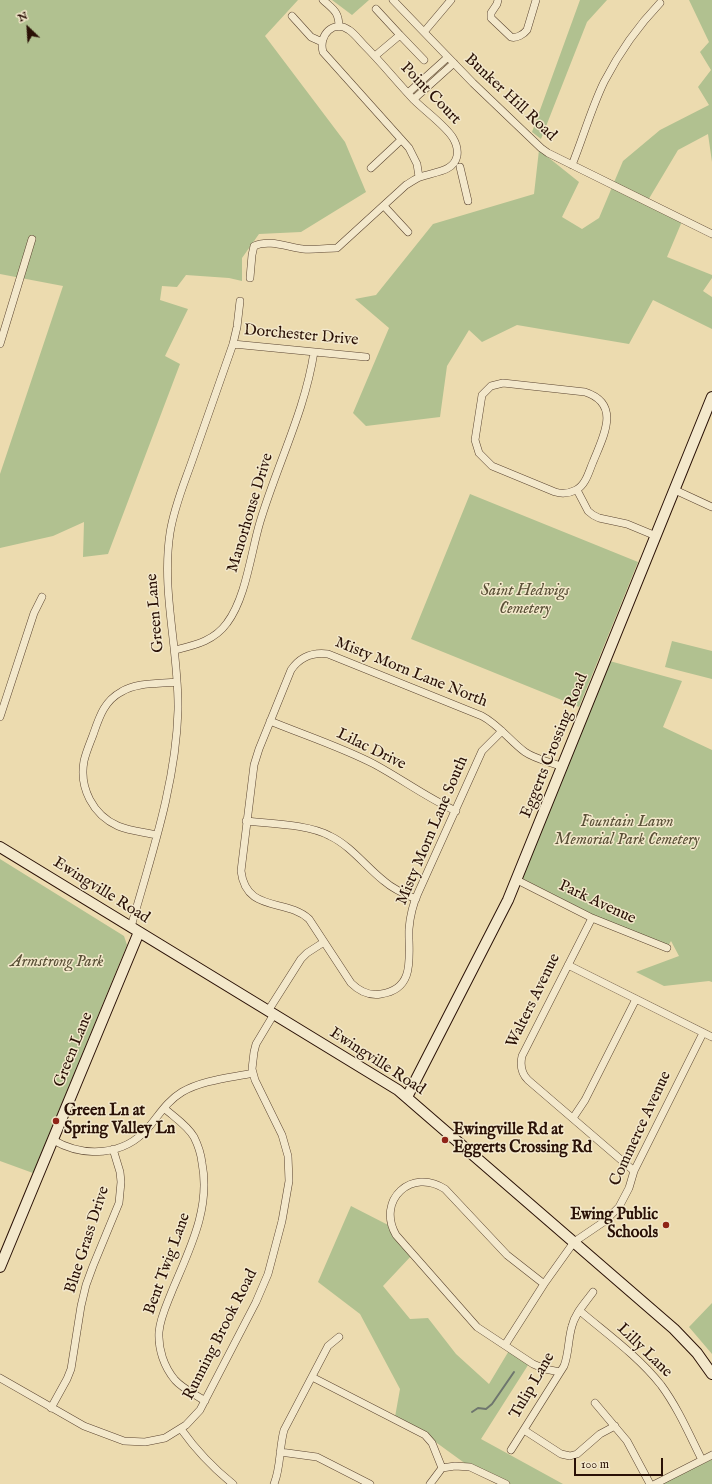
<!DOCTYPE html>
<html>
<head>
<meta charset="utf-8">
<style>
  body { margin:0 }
  #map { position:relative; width:712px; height:1484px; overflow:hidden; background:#ecdbaf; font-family:"IM FELL English",serif }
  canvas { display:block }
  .north { position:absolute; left:8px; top:8px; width:40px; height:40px; -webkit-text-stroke:3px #f3e8cb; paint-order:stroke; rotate:335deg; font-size:11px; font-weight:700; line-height:16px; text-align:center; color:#2a1106 }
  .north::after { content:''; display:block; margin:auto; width:14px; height:18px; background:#2a1106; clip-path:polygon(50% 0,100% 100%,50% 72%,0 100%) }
  .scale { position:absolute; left:574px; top:1458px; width:89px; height:18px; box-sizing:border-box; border:2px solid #2a1106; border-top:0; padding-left:5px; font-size:12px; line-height:14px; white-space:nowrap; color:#2a1106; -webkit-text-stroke:3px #f3e8cb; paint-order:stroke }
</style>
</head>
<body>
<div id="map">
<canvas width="712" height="1484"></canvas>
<div class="north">N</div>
<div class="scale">100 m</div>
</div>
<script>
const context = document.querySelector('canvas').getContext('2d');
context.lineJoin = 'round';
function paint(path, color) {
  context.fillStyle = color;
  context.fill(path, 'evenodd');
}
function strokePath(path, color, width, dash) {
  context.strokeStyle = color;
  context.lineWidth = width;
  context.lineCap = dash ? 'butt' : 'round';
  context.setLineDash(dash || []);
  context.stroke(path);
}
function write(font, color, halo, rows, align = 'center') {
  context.font = font + ' "IM FELL English",serif';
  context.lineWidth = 3;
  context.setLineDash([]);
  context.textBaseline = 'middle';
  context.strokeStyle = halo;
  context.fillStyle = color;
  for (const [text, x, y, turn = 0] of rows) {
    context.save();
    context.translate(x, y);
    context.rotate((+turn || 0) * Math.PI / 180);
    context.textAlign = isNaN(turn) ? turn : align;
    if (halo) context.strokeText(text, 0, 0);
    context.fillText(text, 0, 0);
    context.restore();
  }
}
paint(new Path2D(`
  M0,0H298L265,36L345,142L366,192L301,232L259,234L242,258V281L229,278L186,275L177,287L162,286L160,300L188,309L165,356L180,364L108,554L83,557L84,522L53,536L0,548V474L63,286L0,274Z
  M332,0H369L352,15Z
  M580,0H607L587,22L541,139L532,132Z
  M689,0H712V162L708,134L678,150L647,202L683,219L667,257L712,275V278L703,291L712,297V329L653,300L629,344L517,325L482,342L469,330L447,366L440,417L366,426L353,413L389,328L355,299L376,295L433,224L534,194L539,150L579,182L562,217L582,229L599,218L623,161L660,130L709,105L698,87L711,70L700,52L709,42Z
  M470,494L638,562L579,707L411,639Z
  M672,641L712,651V679L665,667Z
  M606,660L682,681L663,727L712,750V982L709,981L664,986L636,972L679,956L671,941L667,948L592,918L517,880Z
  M0,859L124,936L127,945L33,1173L0,1161Z
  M351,1206L392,1227L412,1255L383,1286L410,1319L428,1318L456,1354L489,1384L510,1349L530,1362L481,1439L563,1484H508L470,1467L430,1438L395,1417L400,1389L360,1314L318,1282Z
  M712,1303V1354L689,1327Z
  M712,1459V1484H660Z`), '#b1c190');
strokePath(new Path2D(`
  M472,1412L478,1408L486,1409L492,1404L514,1372`), '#6e766e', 2);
const street = new Path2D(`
  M323,0C334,10 339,12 339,27
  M393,0L473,83L541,148L548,153L712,234
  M498,0L497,4L491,13V18L511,37C516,39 524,34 527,30L536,0
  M376,9L400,35
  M292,16L311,37L322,42
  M424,32L451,0
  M375,56L400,35L424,60
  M408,93L448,57
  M414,99L454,63
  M572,165C583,138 591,109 604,82C619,53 638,26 660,3
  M460,167L468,201
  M371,168L401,140
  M384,206L408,232
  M250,278L252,255L254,246C269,239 287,247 303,249C314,250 326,248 337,248L406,185C411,182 415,179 420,177C433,172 454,172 457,156C458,150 456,143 453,138C446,126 425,111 414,100C397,82 382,63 364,45C360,41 355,34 349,30C334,19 318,35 323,52L409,148L417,164L419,177
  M0,344L32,239
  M233,344L366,357
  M503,383L585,392C622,404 603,437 593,462C589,471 586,485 576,490C570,493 562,494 555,492L492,466L479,453L475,440L482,395L491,386Z
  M577,490L588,511L593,515L599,518L627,524L656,536
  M675,490L712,507
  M175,650C195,645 214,641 227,623C246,598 251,552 260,522C277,465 305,411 314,352
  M0,717L34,613L42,597
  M270,721C304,735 341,747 374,764C402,779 427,798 456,811
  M502,731L482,751L418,893C413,904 410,916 409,929C408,954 417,989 381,994C369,996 359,991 351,983L309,919C286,898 246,913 241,871L254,765L259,749L291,670C300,657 312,652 328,654L482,716C499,725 510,741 525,752C535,759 550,762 563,767
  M246,821C271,824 308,824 330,836C351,846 366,867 384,881C393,889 404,894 416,899
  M157,835C144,832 130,831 118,826C93,815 79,788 84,761C86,752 90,743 93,735C99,718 104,701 121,692C137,682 159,684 177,682
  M517,880L592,918L667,948
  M592,918L522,1056C520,1065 521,1073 528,1080L634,1171
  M131,927C151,856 176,784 178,710C179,650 161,592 170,533C174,507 184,484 192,461C206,422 219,383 233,344L237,327L240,301
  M568,965L712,1037
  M268,1011L301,959L307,953L324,942
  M164,1108C174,1117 187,1125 194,1137C198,1145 201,1154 202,1163C211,1209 189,1250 172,1291C167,1304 160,1318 159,1332C158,1349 164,1367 175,1380C183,1389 195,1394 205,1401
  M573,1118L585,1100L636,999
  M53,1140C84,1158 124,1156 148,1128C159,1115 167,1101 182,1092C203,1080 229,1078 253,1073
  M544,1284L507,1255L445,1189C412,1167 376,1200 396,1235L477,1327L533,1364L545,1369L560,1372
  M580,1311C607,1334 638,1356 661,1385C678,1408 689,1434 702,1460
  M505,1345L544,1284L574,1242L605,1221L619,1207L629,1188L634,1171L703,1033
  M312,1377L425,1435L432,1443L442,1468
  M0,1378L84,1426L124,1441L145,1442L165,1438L186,1425L200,1410L256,1302L268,1274L282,1221L289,1181L288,1156L282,1135L255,1080L252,1069L254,1052L256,1044L274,1014
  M595,1403L627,1441L650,1484
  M51,1408L67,1379L71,1369L81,1306L86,1285L93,1266L119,1203L121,1182L120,1172L113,1149
  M181,1429C196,1450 213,1468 233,1484
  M524,1430L561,1454L570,1456L577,1454L600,1434L615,1426
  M511,1450L564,1366C569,1353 568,1339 572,1326C575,1313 586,1302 593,1292
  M280,1452L317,1457L370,1484
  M274,1484C281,1467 279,1448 284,1430L328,1346L339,1337
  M430,1484L442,1468L455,1466L470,1467L506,1484
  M655,1484L712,1455`);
const secondary = new Path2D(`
  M0,847L398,1090L674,1329L697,1353L712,1374
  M407,1097L508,900L712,397
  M0,1267L139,932`);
strokePath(street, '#5a4430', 8);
strokePath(secondary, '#2a1106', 12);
strokePath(street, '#f3e8cb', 7);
strokePath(secondary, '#f3e8cb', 10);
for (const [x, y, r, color] of [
  [56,1121,4,"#8f2418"],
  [445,1140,4,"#8f2418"],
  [666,1225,4,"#8f2418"]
]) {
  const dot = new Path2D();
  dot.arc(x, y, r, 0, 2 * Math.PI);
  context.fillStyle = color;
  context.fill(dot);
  strokePath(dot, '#f3e8cb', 1.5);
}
write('16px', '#2a1106', '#f3e8cb', [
  ["Point Court",430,94,46],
  ["Bunker Hill Road",510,98,43],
  ["Dorchester Drive",301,336,5],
  ["Manorhouse Drive",251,513,-73],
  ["Green Lane",156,613,-95],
  ["Misty Morn Lane North",411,673,22],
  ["Eggerts Crossing Road",555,746,-68],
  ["Lilac Drive",371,750,26],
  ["Misty Morn Lane South",433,831,-67],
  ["Ewingville Road",101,891,32],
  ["Park Avenue",597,903,25],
  ["Walters Avenue",534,1001,-64],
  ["Green Lane",74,1050,-68],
  ["Ewingville Road",377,1062,33],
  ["Commerce Avenue",641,1129,-65],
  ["Blue Grass Drive",88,1240,-72],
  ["Bent Twig Lane",168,1264,-70],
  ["Running Brook Road",221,1335,-63],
  ["Lilly Lane",644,1351,44],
  ["Tulip Lane",533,1386,-60]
]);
write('italic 16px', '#594f36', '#f3e8cb', [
  ["Saint Hedwigs",525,592],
  ["Cemetery",525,610],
  ["Fountain Lawn",627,823],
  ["Memorial Park Cemetery",627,841],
  ["Armstrong Park",57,963]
]);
write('bold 16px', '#2a1106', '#f3e8cb', [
  ["Green Ln at",64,1112],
  ["Spring Valley Ln",64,1130],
  ["Ewingville Rd at",453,1131],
  ["Eggerts Crossing Rd",453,1149],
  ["Ewing Public",658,1216,"right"],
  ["Schools",658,1234,"right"]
], 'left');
</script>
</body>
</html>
